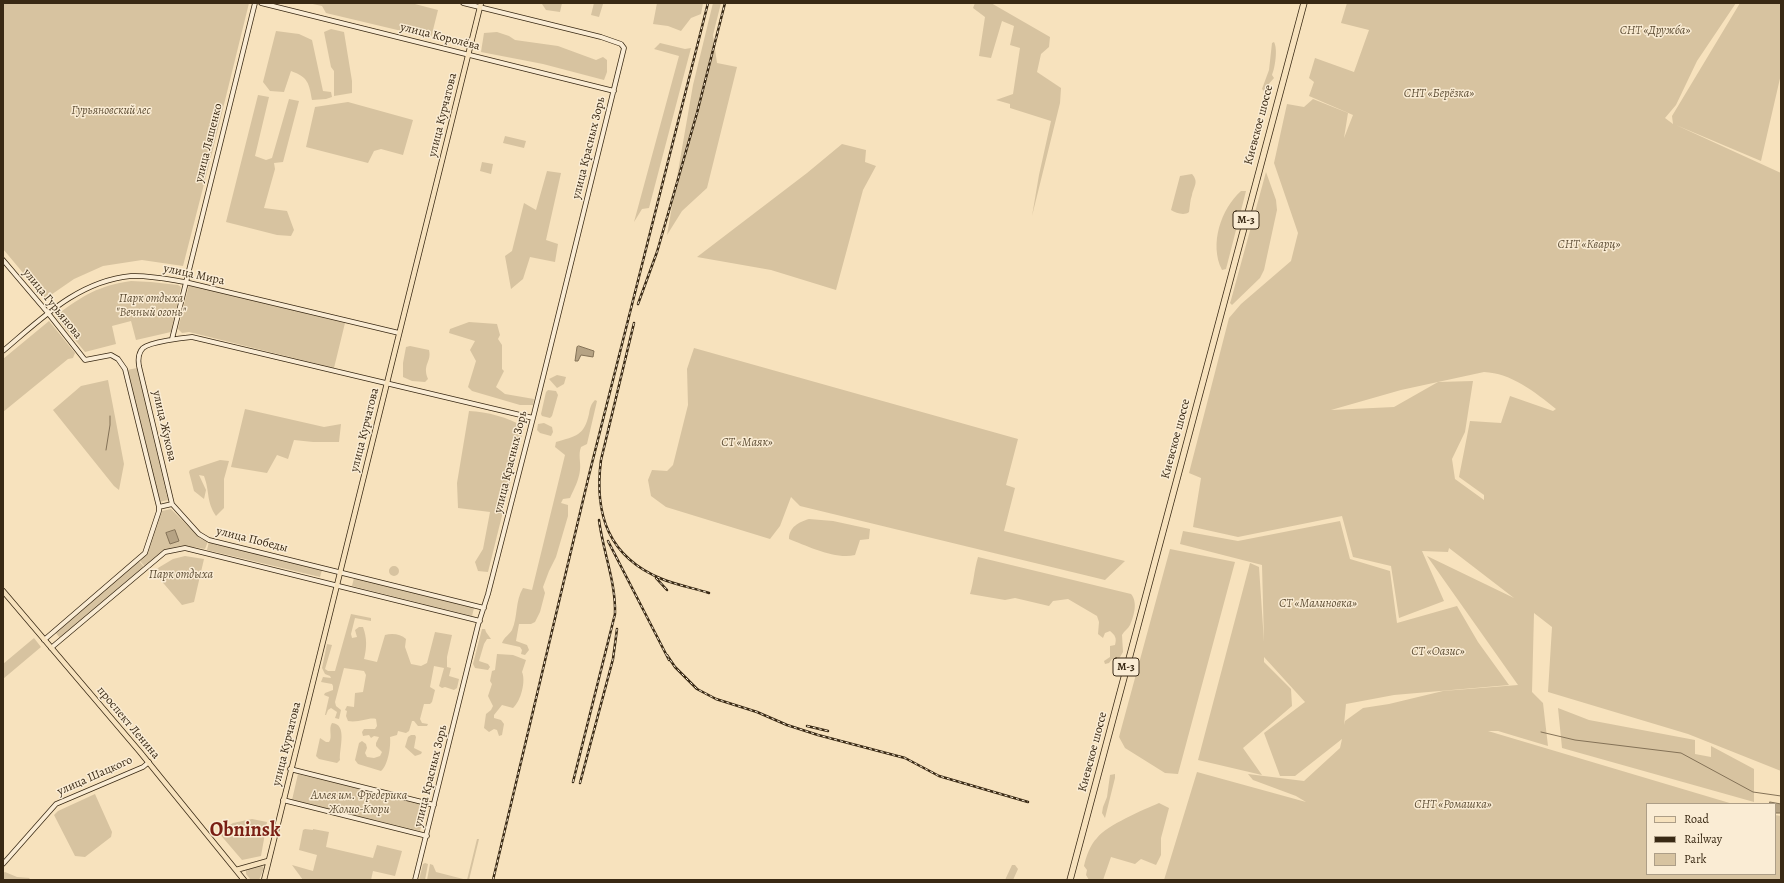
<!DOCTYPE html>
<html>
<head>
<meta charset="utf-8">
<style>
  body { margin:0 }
  #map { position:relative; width:1784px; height:883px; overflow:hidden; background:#f7e2bd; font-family:Alegreya,serif }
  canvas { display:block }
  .frame { position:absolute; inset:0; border:4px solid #392914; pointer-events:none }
  .legend { position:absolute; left:1646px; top:803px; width:130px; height:72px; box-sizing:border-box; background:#faecd4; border:1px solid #ad9e87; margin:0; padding:5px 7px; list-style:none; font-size:12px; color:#392914 }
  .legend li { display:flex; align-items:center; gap:8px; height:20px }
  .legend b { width:20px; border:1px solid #ad9e87 }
</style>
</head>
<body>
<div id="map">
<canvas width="1784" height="883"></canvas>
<div class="frame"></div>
<ul class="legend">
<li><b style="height:5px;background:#f7e2bd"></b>Road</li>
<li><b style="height:5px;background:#392914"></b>Railway</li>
<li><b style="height:11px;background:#d7c3a0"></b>Park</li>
</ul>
</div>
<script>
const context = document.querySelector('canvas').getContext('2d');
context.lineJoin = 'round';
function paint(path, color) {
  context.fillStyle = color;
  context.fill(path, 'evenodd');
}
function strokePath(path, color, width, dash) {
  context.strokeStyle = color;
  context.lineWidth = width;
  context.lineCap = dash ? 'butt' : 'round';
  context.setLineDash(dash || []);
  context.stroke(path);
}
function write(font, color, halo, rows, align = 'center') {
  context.font = font + ' Alegreya,serif';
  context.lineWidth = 3;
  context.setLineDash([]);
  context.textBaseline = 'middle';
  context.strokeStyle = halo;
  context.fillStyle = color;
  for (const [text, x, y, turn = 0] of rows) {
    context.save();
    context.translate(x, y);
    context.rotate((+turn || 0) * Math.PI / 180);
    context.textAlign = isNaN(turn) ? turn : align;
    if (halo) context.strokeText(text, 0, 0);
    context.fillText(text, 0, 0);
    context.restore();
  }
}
paint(new Path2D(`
  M3,3H249L213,149L183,266L142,260L103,266L74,279L45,299L3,249Z
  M308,3H411L438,10L431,38L326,13L322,6Z
  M562,3L560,12L546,10L542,4Z
  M594,3L603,4L599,17L591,15Z
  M657,3H703L701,14L691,18L681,31L668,26L653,24Z
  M713,3H721L713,35L717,63L737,67L707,188L682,211L667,235L693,85Z
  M975,3H991L1050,37L1049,47L1041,54L1037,72L1061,88L1060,103L1032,216L1039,175L1051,121L1010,108V104L996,100L1013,94L1020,48L1010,45L1014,26L1002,21L991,58L979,56L985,17L973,8Z
  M1347,3H1736L1697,61L1676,105L1665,118L1673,124L1672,116L1740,3H1781V74L1761,161L1676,125L1781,173V771L1688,734L1548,692L1552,627L1534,613L1532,692L1543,703L1548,746L1498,731H1488L1733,804H1647V874H1775V815L1781,816V880H1164L1197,772L1306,802L1296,796L1253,780L1248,774L1304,781L1340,748L1342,739L1295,776H1280L1264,733L1305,702L1264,657V662L1291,689L1292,706L1243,748L1262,775L1198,760L1250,563L1259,567L1264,642L1262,565L1180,544L1183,531L1238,541L1340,521L1350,559L1390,571L1397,623L1457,606L1478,642L1509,685L1394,695L1346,704L1344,725L1345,721L1363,708L1389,704L1443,691L1518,685L1427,556L1514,598L1449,548L1448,552L1422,551L1444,601L1399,618L1391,566L1353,557L1342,516L1238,537L1193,527L1201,478L1189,473L1229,318L1241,304L1291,261L1298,233L1274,163L1287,104L1304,107L1313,99L1348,113L1344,138L1353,115L1309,96L1314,82L1309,78L1315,58L1354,72L1369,30L1341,23ZM1484,372C1511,373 1535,392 1556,409L1553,411L1510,396L1501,423L1470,421L1459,477L1484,495V500L1455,479L1452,459L1465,432L1473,381L1438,382L1394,407L1331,410L1401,390Z
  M331,29L344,32L352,81V93L334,96V71L331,67L324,32Z
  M276,31L299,34L312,40L323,91L331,92L332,97L326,99L312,100C309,83 308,77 291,71L284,92L270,91L263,82Z
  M497,32L509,36L515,40L558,46L596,60L603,57L607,60V72L604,80L543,64L481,52L484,33Z
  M1274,42C1278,49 1275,68 1272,75L1274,78L1267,86V91H1264L1262,89L1269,70L1272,43Z
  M660,43L685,49L691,48L649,208L642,209L634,222L679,56L654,49Z
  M258,95L269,97L255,156L266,160L272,158L289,99L299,101L283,162L274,163L275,169L264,208L287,211L294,230L291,236L277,235L226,222Z
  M348,102L413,120L403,155L381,149L374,151L368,163L306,147L315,107Z
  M505,136L526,141L524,148L503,143Z
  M842,144L866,150L865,162L876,166L863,190L836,290L771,270L697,257L807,173Z
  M482,162L493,164L491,174L480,171Z
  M547,171L561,173L546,240L558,244L555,262L530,257L523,279L511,289L505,256L512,251L524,203L536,210Z
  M1266,172L1276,200L1277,210L1264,270L1260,278L1232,305L1230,303L1231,300Z
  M1192,174C1199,182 1194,186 1192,195C1190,200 1190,206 1189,212C1184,216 1176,213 1171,210L1180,176Z
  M1241,191H1246L1226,269L1222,270C1209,244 1221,209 1241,191Z
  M131,281L151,282L178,285L181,287L171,332L136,340L131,321L112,326L116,344L85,352L57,318L58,314C84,295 98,286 131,281Z
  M189,285L345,323L334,368L189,332L182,333L178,329Z
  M49,321L75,353L73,358L68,359L3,412V359Z
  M469,322L497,324L500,335L498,339L502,345V369L504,371L496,387L505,394L534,399L533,405H520L472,391L468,387L476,361L470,350L475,341L449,333L450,329Z
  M410,346L429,350C432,362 422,364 428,379L425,382L412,381L403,377V363L406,347Z
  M694,348L1018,439L1006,485L1015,488L1004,531L1125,561L1105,580L800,506L791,497L780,526L770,539L666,507L651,496L648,480L652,470L667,471L673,465L688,405L687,369Z
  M137,368L168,500L159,502L127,370Z
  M557,375L566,377L564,384L557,388L549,379Z
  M108,380L124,464L119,490L114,486L53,410L81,386Z
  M548,390L556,391L558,395L552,416L550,418L542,416L541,414L546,392Z
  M595,400L597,401L587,444L581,447C578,455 581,462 580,470C579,480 574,489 570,498L563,499L561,503L568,505V516L556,557L549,571L543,587L545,593L540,612L535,622L531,624H519L516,641L527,645L529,650L525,655L521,654L522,650L520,647L502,643C504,637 509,635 512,630C518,617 515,601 523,588L532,590L565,455L555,447L556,442C576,436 584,436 589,414C590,408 591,404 595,400Z
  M245,409L324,427L341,424L339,442H313L294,440L288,459L277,455L267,473L231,467Z
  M469,411C487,412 508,417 524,427L488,572L478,571L475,562L483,549L490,512L458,508L457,483Z
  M544,423L552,427L553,432L551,436L540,433L537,430L538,424Z
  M220,460L229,461L224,479V508L216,516C206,501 210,492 204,476L199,475L206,490L204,499L194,491L189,472L190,470Z
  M171,509L201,539L208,541L205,549C173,543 169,546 145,567L140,561L148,552L162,511Z
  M809,519L833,521L870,529L869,539L860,540L855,555C836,560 807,546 789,539C789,527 799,522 809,519Z
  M209,542L322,570L320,577L207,550Z
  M1170,549L1235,562L1178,774L1165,773L1125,748L1119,737Z
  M185,556L204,559L194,602L182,605L153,571L173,559Z
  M978,557L1131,594C1138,602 1134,616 1130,625C1128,629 1124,631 1122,635L1123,652L1117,662L1112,659L1109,663L1105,664L1104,661L1110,657V646L1115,645C1117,638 1115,635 1110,631L1105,633L1103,638L1098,634L1099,622L1097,616L1068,599L1053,601L1049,606L1015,598L1005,600L970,594C974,581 974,570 978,557Z
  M139,561L144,567L60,638L55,632Z
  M389 571a5 5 0 1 1 10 0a5 5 0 1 1-10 0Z
  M354,578L474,608L472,616L352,586Z
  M351,614L371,618V621L355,618L351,634L352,638L357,637L355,630L359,627H363C367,638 367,647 364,659L377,662L385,635C392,633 401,634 406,639L405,647L411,664L421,666L427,663L435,632L452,635L447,657V667L451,668L449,676L459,679L457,688L454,690L445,687L442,688L439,686L444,668L434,666L430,687L435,690L432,702L430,704H424L420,719L422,723L428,724L427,726H418L414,721H412L409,731L406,733L398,731L397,735L390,737C391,746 388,765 381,771L358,764L355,760L359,743L362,741L366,744L367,748L365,753L367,757L374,758L380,756L382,752L376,746V743L379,737L374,736L371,738L369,735L363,736L362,732L364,729H375L377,726L376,719C369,717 359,723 348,721L346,716L347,711L345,710L347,706L354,707L355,693L363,692L366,675L364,671L344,668L335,702L336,706L341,710L339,719L335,718L337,712L331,708L328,710L326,715H325L329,697L324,695L325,693L333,690V686L332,684L321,682L323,677L331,678L330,676L325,674L322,668L327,644L332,645L325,669L328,671H335Z
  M482,629H485L486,632L491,639H487L484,644L479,661L488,664L490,667L488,670L475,668L473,664Z
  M34,638L41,647L3,679V664Z
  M497,654L513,655L526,660L522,672C526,681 521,701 513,708L502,705L494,715V718L501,720L504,724L502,735L499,736L497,730L494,729L489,732L484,728L486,714L491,710L493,706L488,696L492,684L490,681L492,671L495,670Z
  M1558,708L1589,720L1695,740V754L1711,757V746L1754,769V802L1562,748Z
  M332,723C348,724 339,749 340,760L337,763L319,759L316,756L320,738L326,742H329C333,737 328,729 332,723Z
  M411,735H415L416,737L414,748L422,752L421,754L415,756L405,747L408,737Z
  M298,774L427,805L420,831L292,800Z
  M1115,774V778L1105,818L1102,813L1103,807L1107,797L1110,775Z
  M95,794L112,832L111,837L85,857L75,856L54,815L58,811Z
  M1159,803L1169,808L1161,838V855L1156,865L1141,859L1135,864L1111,857L1103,880H1089L1086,875L1087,870L1084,866C1086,857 1090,845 1097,838C1107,825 1143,810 1159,803Z
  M252,819L267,822L261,856L242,860L218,832L233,823Z
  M305,829L313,830V829L329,832L326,847L373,858L377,845L402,851L395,876L373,871L371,880H303L292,865L313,871L317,855L299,850L303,830Z
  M477,839H479L469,880H467Z
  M425,863L428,864L425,880H419L423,864Z
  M430,864L433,865L436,872L467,880H427Z
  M1012,865H1015L1018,869L1013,880H1005Z
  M259,866H262L264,868L259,880L250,879L246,874V870Z
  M5,872L17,877L30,878L28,880H3V873Z`), '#d7c3a0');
const water = new Path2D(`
  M579,346L594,351L593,357L581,355L578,361H575L577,347Z
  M175,530L179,541L170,544L166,533Z
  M1770,802L1781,804V813H1775V804H1770Z`);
paint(water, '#b6a384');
strokePath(water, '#847257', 1);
strokePath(new Path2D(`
  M106,450L110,425V416
  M1541,732L1575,740L1681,753L1753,792L1781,796`), '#847257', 1);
const secondary = new Path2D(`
  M261,3L614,91
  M3,260L48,313L85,360L111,355L118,359L125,369L159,507V511L145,553L44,640
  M172,339L255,3
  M3,351C41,319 78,281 131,276C149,275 167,279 185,282L399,333
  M159,507L172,504
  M484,608L209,540L199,534L172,504L139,366C138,360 138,353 143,348C150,342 182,338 192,337L533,418
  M51,648L165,552L185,548L480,621
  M290,769L434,805
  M283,800L427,836
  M3,864L56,804L143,767L149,762
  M415,880L478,625L488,594L533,418L624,48L621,44L601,37L463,3`);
const primary = new Path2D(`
  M3,591L140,752L244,880
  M236,870L268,861
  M264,880L481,3`);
const highway = new Path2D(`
  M1070,880L1304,3`);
strokePath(secondary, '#392914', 5.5);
strokePath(primary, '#392914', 6);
strokePath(highway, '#392914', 7);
strokePath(secondary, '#faecd4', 4);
strokePath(primary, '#f7e2bd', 4.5);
strokePath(highway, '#f7e2bd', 5.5);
const rail = new Path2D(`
  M638,304L657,252L668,214L697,113L725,3
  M634,323L601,460C594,514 608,557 662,579C677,585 693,588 709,593
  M608,541L669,660
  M656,578L667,590
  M667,655L675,667L697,689L716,699L757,712L787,725L818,735L905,758L939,776L1028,802
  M807,726L828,731
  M573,782L615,614C616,582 603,552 599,520
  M580,783L613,659L617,629
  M493,880L589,475L708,3`);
strokePath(rail, '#392914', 2.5);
strokePath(rail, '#faecd4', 1, [3]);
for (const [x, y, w] of [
  [1246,220,26],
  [1126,667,26]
]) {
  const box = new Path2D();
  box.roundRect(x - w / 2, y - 9, w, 18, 3);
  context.fillStyle = '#faecd4';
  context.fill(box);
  strokePath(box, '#392914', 1);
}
write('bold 11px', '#392914', null, [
  ["М-3",1246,220],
  ["М-3",1126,667]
]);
write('italic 12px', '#605037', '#faecd4', [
  ["СНТ «Дружба»",1655,31],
  ["СНТ «Берёзка»",1439,94],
  ["Гурьяновский лес",111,111],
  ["СНТ «Кварц»",1589,245],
  ["Парк отдыха",151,299],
  ["\"Вечный огонь\"",151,313],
  ["СТ «Маяк»",747,443],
  ["Парк отдыха",181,575],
  ["СТ «Малиновка»",1318,604],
  ["СТ «Оазис»",1438,652],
  ["Аллея им. Фредерика",359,796],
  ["Жолио-Кюри",359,810],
  ["СНТ «Ромашка»",1453,805]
]);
write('12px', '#392914', '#faecd4', [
  ["улица Королёва",440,37,14],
  ["улица Курчатова",443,115,-76],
  ["Киевское шоссе",1259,125,-75],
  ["улица Ляшенко",209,143,-76],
  ["улица Красных Зорь",589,148,-76],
  ["улица Мира",194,275,12],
  ["улица Гурьянова",52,304,51],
  ["улица Жукова",164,426,77],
  ["улица Курчатова",365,430,-76],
  ["Киевское шоссе",1176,439,-75],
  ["улица Красных Зорь",511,462,-76],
  ["улица Победы",252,540,14],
  ["проспект Ленина",128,723,50],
  ["улица Курчатова",287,744,-76],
  ["Киевское шоссе",1093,752,-75],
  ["улица Шацкого",95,776,-24],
  ["улица Красных Зорь",431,776,-76]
]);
write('bold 20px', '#7a1f14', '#faecd4', [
  ["Obninsk",245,831]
]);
</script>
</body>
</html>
